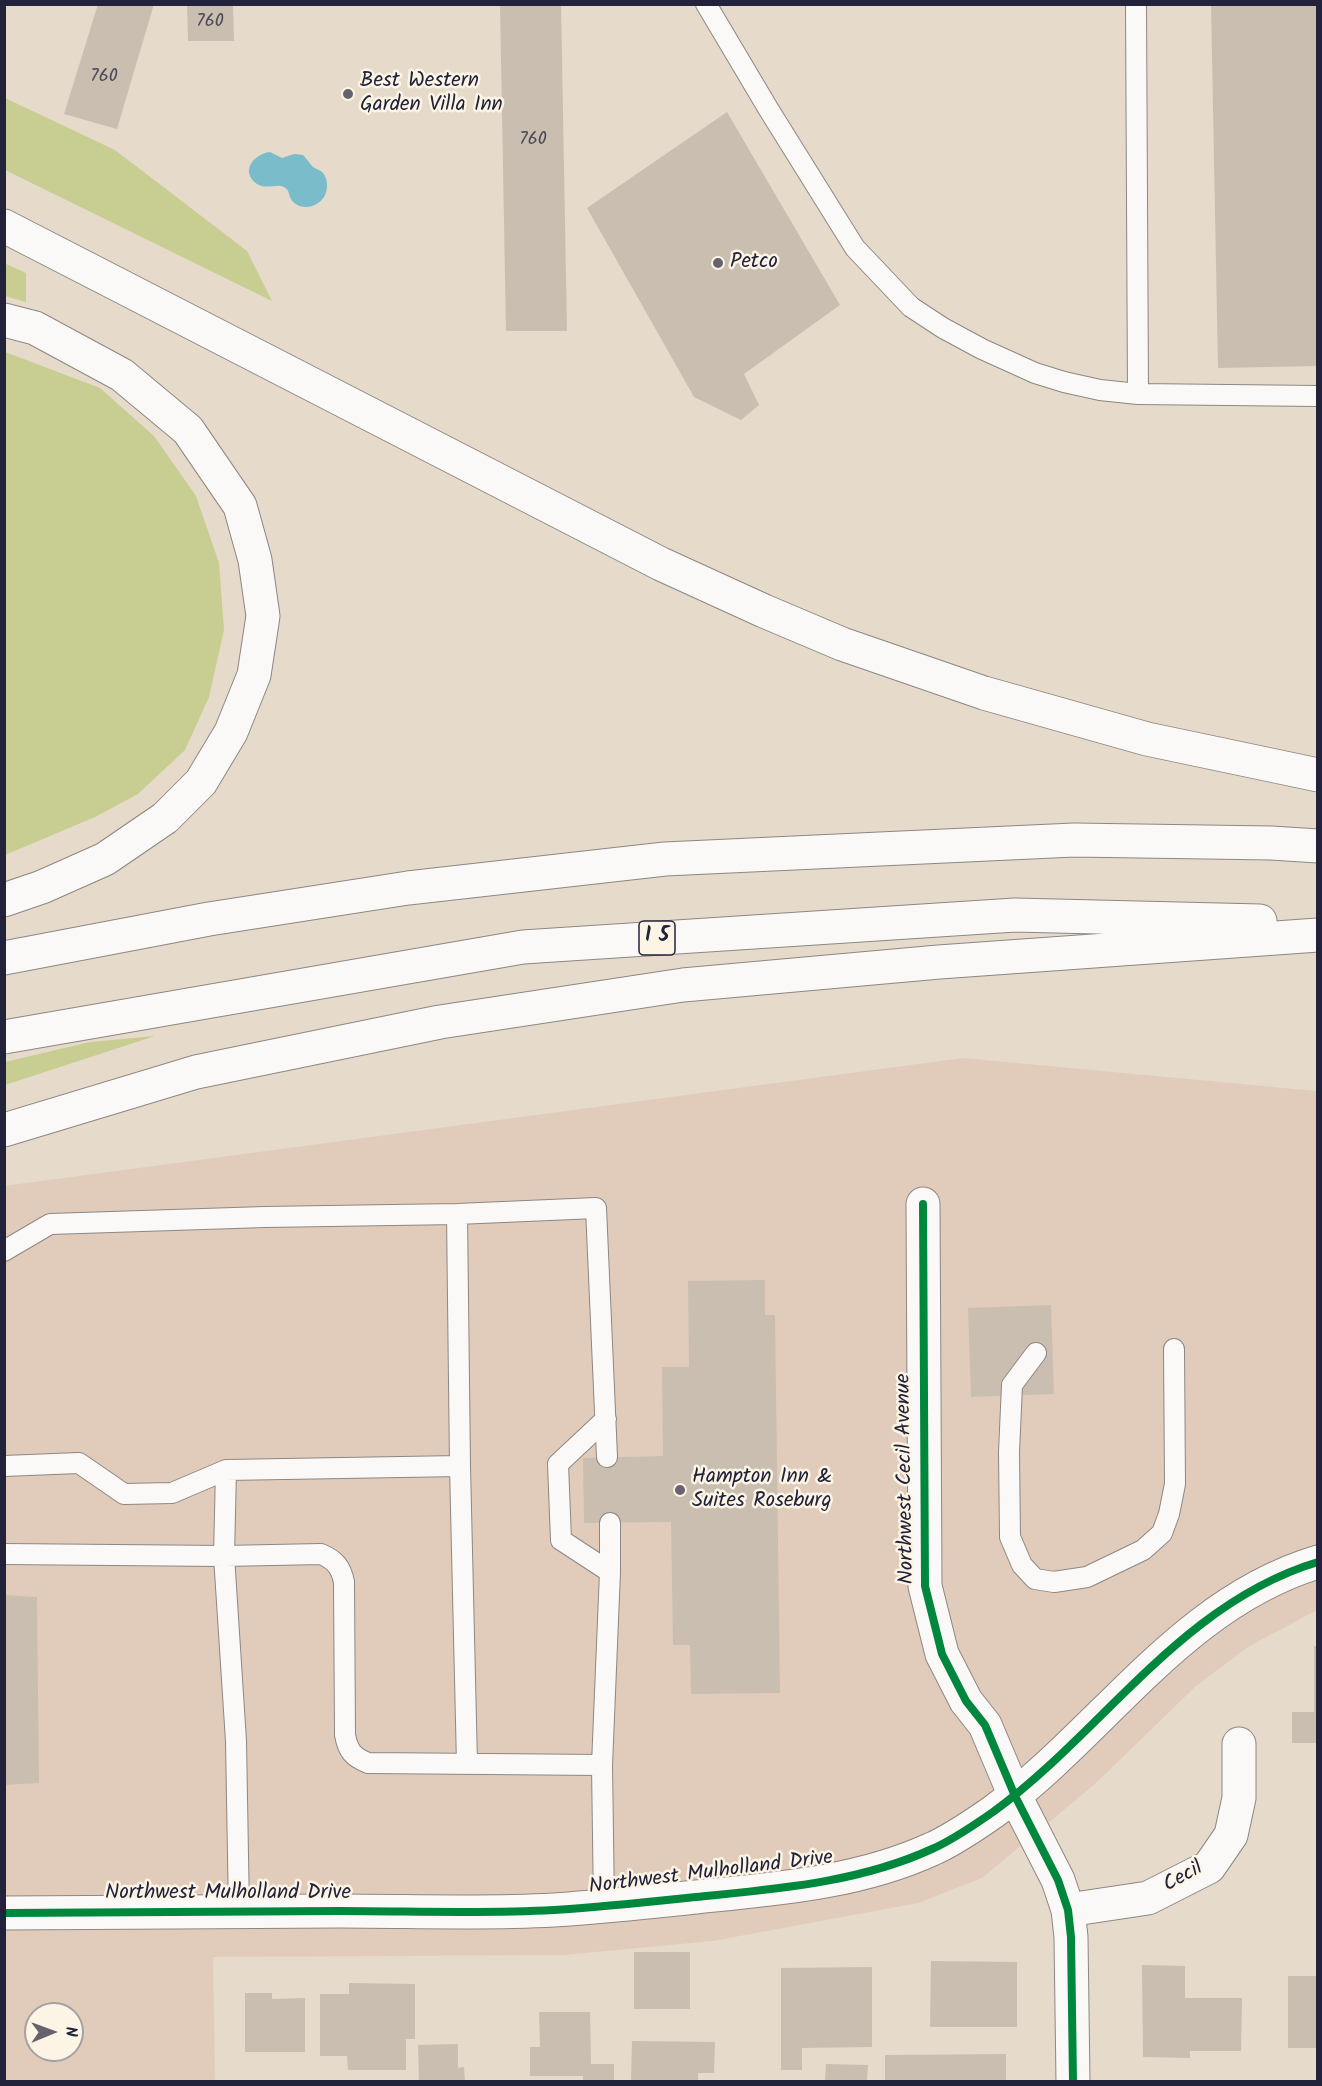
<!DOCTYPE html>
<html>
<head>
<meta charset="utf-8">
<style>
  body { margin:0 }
  #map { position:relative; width:1322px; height:2086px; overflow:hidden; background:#e6daca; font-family:Kalam,sans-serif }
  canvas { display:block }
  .frame { position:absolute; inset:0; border:6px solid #22223b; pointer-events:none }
  .north { position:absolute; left:24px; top:2002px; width:60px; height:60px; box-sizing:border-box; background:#fcf5e5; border:2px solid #a5a1a1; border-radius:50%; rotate:89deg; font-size:16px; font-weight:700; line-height:24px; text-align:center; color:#22223b }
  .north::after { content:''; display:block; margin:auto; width:21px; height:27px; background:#67626d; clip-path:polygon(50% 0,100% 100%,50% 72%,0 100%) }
</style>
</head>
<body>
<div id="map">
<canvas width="1322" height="2086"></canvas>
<div class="frame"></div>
<div class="north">N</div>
</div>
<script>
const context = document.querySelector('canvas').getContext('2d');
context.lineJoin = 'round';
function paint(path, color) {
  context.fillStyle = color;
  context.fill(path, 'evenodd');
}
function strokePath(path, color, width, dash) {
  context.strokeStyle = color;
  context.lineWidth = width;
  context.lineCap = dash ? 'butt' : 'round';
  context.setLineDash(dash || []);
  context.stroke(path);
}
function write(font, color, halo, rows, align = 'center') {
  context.font = font + ' Kalam,sans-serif';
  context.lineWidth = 5;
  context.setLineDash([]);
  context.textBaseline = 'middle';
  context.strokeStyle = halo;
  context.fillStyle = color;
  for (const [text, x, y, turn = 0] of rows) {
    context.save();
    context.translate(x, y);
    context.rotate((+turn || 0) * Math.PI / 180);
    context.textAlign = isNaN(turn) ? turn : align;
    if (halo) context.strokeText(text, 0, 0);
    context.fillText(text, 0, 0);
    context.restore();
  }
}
paint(new Path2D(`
  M963,1058L1317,1091V1610L1248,1647L1196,1686L1096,1783L982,1878L918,1903L713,1941L564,1955L213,1957L215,2081H5L4,1186ZM36,2014H72V2050H36Z`), '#e1ccbc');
paint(new Path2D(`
  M5,98L115,150L247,251L272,301L5,170Z
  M4,263L26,273V302L5,296Z
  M5,352L100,388L154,436L196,496L219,563L224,630L209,697L185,750L138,794L95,817L5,855Z
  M155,1036L5,1085V1062L90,1042Z`), '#c8cd92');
paint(new Path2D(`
  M270,152L282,158L294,154L303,155C306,158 309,162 312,166C315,169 321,170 323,173C328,179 328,189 325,195C319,208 299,212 291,199C288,194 290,190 284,187C276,183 266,190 257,184C240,172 253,154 270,152Z`), '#7abcca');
paint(new Path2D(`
  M98,4H154L117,129L64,114Z
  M187,4H233L234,41H188Z
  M500,4H561L567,331H506Z
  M1211,4H1318V366L1218,368Z
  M727,112L840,305L744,374L759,405L741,420L694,397L587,208Z
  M765,1280V1315H775L780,1693L691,1694L690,1645H673L671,1522L584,1523L583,1458L663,1456L662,1367H689L688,1281Z
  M1051,1305L1054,1394L971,1397L968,1308Z
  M4,1595L37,1597L39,1783L4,1785Z
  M1314,1646H1318V1743H1292V1712H1314Z
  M634,1952H690V2009H634Z
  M931,1961L1017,1962V2027H930Z
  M1142,1965L1185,1966V1998H1242L1241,2051H1190V2058L1143,2057Z
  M872,1967V2047L802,2048V2070H781V1968Z
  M1288,1976H1318V2048H1288Z
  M349,1983L415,1984V2039H406V2070H348L347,2056H320V1994H349Z
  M245,1993H272V1999L305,1998V2052H245Z
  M539,2012H590L591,2064H614V2082H583V2076H530V2047H540Z
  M632,2041L715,2042L714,2073H698V2082H631Z
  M458,2044V2068L464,2067L465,2082H419L418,2045Z
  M1006,2054V2082H885V2055Z
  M826,2064L868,2065L867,2082H825Z`), '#cabeb1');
const service = new Path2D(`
  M706,4L769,110L855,248L911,307L943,328L982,349L1035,373L1064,382L1100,390L1138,394L1318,396
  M1136,4L1138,394
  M457,1214L460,1466
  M4,1251L50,1224L265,1217L457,1214L596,1208L607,1457
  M1036,1353L1012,1385L1009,1452L1010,1537L1022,1565L1035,1579L1054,1582L1087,1577L1143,1550L1162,1533L1169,1514L1175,1484L1174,1349
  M606,1419L558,1464L561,1540L610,1572
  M4,1466L79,1463L124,1494L172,1493L226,1470L460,1466L467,1764
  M226,1470L224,1556L236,1741L239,1912
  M4,1554L224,1556L321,1554C335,1560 341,1567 344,1582L345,1735C348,1751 353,1757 368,1763L602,1765
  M604,1906L602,1765L610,1572V1523`);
const minor = new Path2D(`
  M923,1204L925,1586L942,1654L966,1701L985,1725L1015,1796L1058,1880L1068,1910L1071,1937L1073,2082
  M1068,1910L1148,1898L1209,1867L1231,1835L1239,1798V1744`);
const secondary = new Path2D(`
  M4,1913C116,1912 228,1912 340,1911C411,1911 483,1914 554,1910C601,1907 648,1902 696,1897C775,1889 858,1883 932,1849C953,1840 974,1825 993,1812C1103,1732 1181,1603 1318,1562`);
const motorway = new Path2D(`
  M4,226L661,564L764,611L842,644L984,693L1147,739L1318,775
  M4,320L35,328L122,375L188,430L240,506L255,560L263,616L254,675L231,732L201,782L165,818L105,859L42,887L4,900
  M4,958L209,919L408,888L665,859L1074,840L1271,843L1318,846
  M4,1037L523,947L1015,915L1260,921
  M4,1130L196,1072L440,1022L683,985L939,962L1318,935`);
strokePath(service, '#8d8783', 22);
strokePath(minor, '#8d8783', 35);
strokePath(secondary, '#8d8783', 35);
strokePath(motorway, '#8d8783', 35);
strokePath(service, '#fbf9f7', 20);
strokePath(minor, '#fbf9f7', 33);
strokePath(secondary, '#fbf9f7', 33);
strokePath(motorway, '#fbf9f7', 33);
strokePath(new Path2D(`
  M923,1204L925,1586L942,1654L966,1701L985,1725L1015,1796L1058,1880L1068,1910L1071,1937L1073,2082
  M4,1913C116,1912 228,1912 340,1911C411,1911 483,1914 554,1910C601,1907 648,1902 696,1897C775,1889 858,1883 932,1849C953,1840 974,1825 993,1812C1103,1732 1181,1603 1318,1562`), '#00873e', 8);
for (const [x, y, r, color] of [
  [348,94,6,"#67626d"],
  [718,263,6,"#67626d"],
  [680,1490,6,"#67626d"]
]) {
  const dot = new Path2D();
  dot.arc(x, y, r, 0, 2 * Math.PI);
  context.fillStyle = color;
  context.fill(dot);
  strokePath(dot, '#fcf5e5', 2);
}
write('18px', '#4c4958', null, [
  ["760",210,23],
  ["760",104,78],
  ["760",533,141]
]);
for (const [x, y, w] of [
  [657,938,36]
]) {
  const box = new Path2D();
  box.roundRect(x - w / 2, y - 17, w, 34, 4.5);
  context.fillStyle = '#fcf5e5';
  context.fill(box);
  strokePath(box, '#22223b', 1.5);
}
write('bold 20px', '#22223b', null, [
  ["I 5",657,938]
]);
write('21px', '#22223b', '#fcf5e5', [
  ["Best Western",360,82],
  ["Garden Villa Inn",360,106],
  ["Petco",730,263],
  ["Hampton Inn &",692,1478],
  ["Suites Roseburg",692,1502]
], 'left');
write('21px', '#22223b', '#fcf5e5', [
  ["Northwest Cecil Avenue",907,1479,-91],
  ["Northwest Mulholland Drive",711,1874,-7],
  ["Cecil",1184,1878,-29],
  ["Northwest Mulholland Drive",228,1894]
]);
</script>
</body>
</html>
